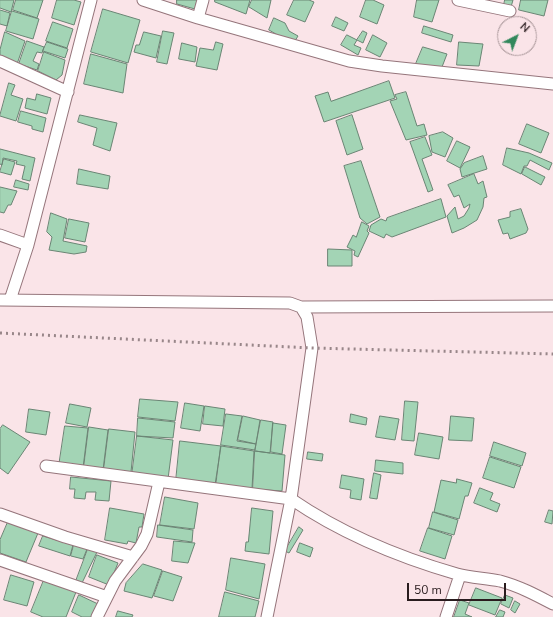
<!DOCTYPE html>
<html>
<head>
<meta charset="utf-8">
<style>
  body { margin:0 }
  #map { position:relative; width:553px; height:617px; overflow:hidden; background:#fae4e8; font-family:"Nunito Sans",sans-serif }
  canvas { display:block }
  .north { position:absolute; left:497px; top:16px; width:40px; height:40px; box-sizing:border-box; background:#fae4e8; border:1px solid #a69497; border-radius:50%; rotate:42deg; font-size:11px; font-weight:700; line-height:16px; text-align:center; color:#291c1e }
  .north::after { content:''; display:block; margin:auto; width:14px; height:18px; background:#32885c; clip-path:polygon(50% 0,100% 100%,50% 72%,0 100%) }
  .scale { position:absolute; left:407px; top:583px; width:99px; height:18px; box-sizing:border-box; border:2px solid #291c1e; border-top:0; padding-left:5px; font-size:12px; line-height:14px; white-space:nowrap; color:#291c1e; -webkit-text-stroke:3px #fae4e8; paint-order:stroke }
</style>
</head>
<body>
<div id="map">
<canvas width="553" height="617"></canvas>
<div class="north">N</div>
<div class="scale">50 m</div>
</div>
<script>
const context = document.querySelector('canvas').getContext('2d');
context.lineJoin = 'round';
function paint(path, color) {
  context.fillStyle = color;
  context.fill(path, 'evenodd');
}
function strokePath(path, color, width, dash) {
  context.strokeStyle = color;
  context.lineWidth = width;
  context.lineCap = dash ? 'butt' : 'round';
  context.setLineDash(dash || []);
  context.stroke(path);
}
const building = new Path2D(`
  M0,0H14L11,12L0,8Z
  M16,0H43L37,18L13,10Z
  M57,0H74L81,2L74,25L52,18Z
  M177,0H197L195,9L177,4Z
  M215,0H250L246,14L215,2Z
  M252,0H271L267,18L249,7Z
  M294,0H309L314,2L305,22L287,15Z
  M366,0H373L384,5L377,24L360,17Z
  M417,0H439L432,22L414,17Z
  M505,0H513L511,7L504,5Z
  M521,0H548L544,16L519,10Z
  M103,9L140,20L128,63L91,52Z
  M0,10L10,13L7,26L0,24Z
  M12,11L39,19L33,39L6,31Z
  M336,17L348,23L344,31L332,26Z
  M274,18L285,23L289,31L298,36L293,44L269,30Z
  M53,22L73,29L67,48L46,41Z
  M424,26L453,35L451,42L422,33Z
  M163,31L174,33L167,64L157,62Z
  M363,31L367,33L363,43L357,40Z
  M5,32L25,41L16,67L0,58V50Z
  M144,32L161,36L156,58L134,52L136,45H139Z
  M347,35L357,40L354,45L361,48L358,55L341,45Z
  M373,35L387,43L380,57L366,50Z
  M27,41L44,47L42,53L37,52L33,61L39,64L37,70L19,64Z
  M47,42L68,49L65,58L43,51Z
  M216,42L223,44L217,70L196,66L200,48L213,50Z
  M459,42L483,44L479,66L457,65Z
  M182,43L197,47L195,62L179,59Z
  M423,47L447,54L442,67L415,66Z
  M44,52L65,60L62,75L56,80L38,71Z
  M91,54L127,64L123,93L84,84Z
  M389,81L395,98L324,122L315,96L328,92L331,101Z
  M9,83L15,85L11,95L23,99L16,121L0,116Z
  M406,92L417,126L424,124L427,135L406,140L390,101L397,99L395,95Z
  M37,94L51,98L47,114L25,108L27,98L35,100Z
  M21,111L46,118L43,132L32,129V126L18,122Z
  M80,115L117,123L110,151L93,145L97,128L78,122Z
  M352,115L363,149L347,155L336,121Z
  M527,124L549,133L541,153L519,144Z
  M443,132L453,138L445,157L432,152L429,136Z
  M425,137L432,155L422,159L433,190L428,192L410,142Z
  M457,141L470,147L460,168L447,161Z
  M507,148L529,153L552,163L549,170L530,160L527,166H524L521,174L503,165Z
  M0,149L35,158L30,181L22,179L25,166L16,164L17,161L3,158L2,165L0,164Z
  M483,156L487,169L462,177L460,169L464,163Z
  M4,159L15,162L11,175L0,172Z
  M361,161L380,217L367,224L360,218L344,166Z
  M525,167L545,177L541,185L522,174Z
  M79,169L110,176L108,189L77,184Z
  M474,174L478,184L483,181L487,197L484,198L483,207L477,220L464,228L452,233L447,216L455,207L458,219L464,216L469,208L470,204L464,208L459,195L454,197L448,185Z
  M16,180L29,184L28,190L14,187Z
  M0,187L17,191L11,205H8L4,213L0,212Z
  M441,199L446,217L392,237L386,234L384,238L369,231L371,225L381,219L386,221L387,218Z
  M521,209L528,229L526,233L510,239L508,233L503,234L498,220L510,217V212Z
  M51,213L67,219L63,241L87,246L86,252L74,254L49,250L52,237L47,232Z
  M69,219L89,223L85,242L65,238Z
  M362,222L369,226L367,231L369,233L358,257L354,255L355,251L347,247L353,235L356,237Z
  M328,249L352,250V266H328Z
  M140,399L178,402L175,421L138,417Z
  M405,401L418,402L414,441L402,440Z
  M185,403L204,406L200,431L181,428Z
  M70,404L91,408L87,427L66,423Z
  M205,406L225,409L223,426L203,424Z
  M29,409L50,412L46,435L26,432Z
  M226,414L242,416L237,441L256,444L255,450L221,445Z
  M351,414L367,418L366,425L350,422Z
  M243,416L260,420L256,444L238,440Z
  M380,416L399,419L395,440L376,437Z
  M451,416L474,418L472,441L449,440Z
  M138,418L175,422L173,438L137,436Z
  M261,420L273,422L270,453L255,451Z
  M273,423L286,425L282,454L271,452Z
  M3,425L30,442L8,474L0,468V429Z
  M65,426L88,428L83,468L59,466Z
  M89,427L108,430L103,470L84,467Z
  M109,429L135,432L131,472L104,469Z
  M419,433L443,437L439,459L415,455Z
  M137,436L173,440L168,479L132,475Z
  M180,441L221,446L215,485L176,481Z
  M494,442L526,453L522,466L490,456Z
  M221,446L254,451L252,489L216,486Z
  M255,451L285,455L282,491L253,489Z
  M308,452L323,454L322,461L307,459Z
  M490,457L521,467L514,488L483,478Z
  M376,460L403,463V474L375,471Z
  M374,473L381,475L377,499L370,498Z
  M342,475L364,479L361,500L350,498L351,490L340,488Z
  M71,477L111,481L109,501L95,500L96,492H86L85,499L74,498L75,489H70Z
  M457,479L472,483L468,496H465L459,519L434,512L441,480L456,483Z
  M480,488L493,493L490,500L500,504L497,512L474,503Z
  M165,497L198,503L194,529L160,525Z
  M110,508L144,514L142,527H139L136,543L128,541L127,544L105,540Z
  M252,508L273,511L269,554L245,551L246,542H248Z
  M549,510L553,511L552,524L545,522Z
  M433,512L458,520L454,535L429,528Z
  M8,522L38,533L26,562L0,553V540Z
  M158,525L193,530L192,542L157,537Z
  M299,527L303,530L289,553L285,551Z
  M428,528L452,536L445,559L420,551Z
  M43,536L73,545L70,556L39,546Z
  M174,541L195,543L188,563L172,561Z
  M300,543L313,548L310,557L297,552Z
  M74,545L87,549L83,559L71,556Z
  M88,549L97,552L82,583L76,581Z
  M97,555L118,563L109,585L89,577Z
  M231,558L265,564L259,599L226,590Z
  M143,564L162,570L152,598L124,591L126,583Z
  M163,571L182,577L173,601L154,596Z
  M11,575L34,582L27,606L4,600Z
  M44,580L76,592L66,617H43L31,612Z
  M476,588L502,598L495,615L469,605Z
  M225,592L259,601L255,617H219Z
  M79,595L98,604L93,617H82L72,612Z
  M505,595L513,598L509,608L501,604Z
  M460,600L469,603L465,614L472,617H454Z
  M515,601L520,604L515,613L511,610Z
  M500,610L505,612L503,617H496Z
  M118,611L133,615L132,617H116Z`);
paint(building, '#a3d4b5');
strokePath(building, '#6a8574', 1);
const street = new Path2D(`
  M143,0L198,18L349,61L382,66L553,84
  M458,0L510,11
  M198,18L203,0
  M0,61L68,92
  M0,235L28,245
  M0,300L290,303L301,307L307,317L312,348L291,499L267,617
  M10,300L28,245L91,0
  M301,307L553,306
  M46,466L291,499C342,534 398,557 457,574C471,578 486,578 500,581C519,586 536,595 553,604
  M0,514L65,537L133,557
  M0,560L107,597
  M97,617L115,581L141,546L147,534L159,482
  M446,617L460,575`);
strokePath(street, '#95757b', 13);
strokePath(street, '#fff', 11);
strokePath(new Path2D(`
  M0,333L312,348L553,354`), '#988689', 3, [2, 4]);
</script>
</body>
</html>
